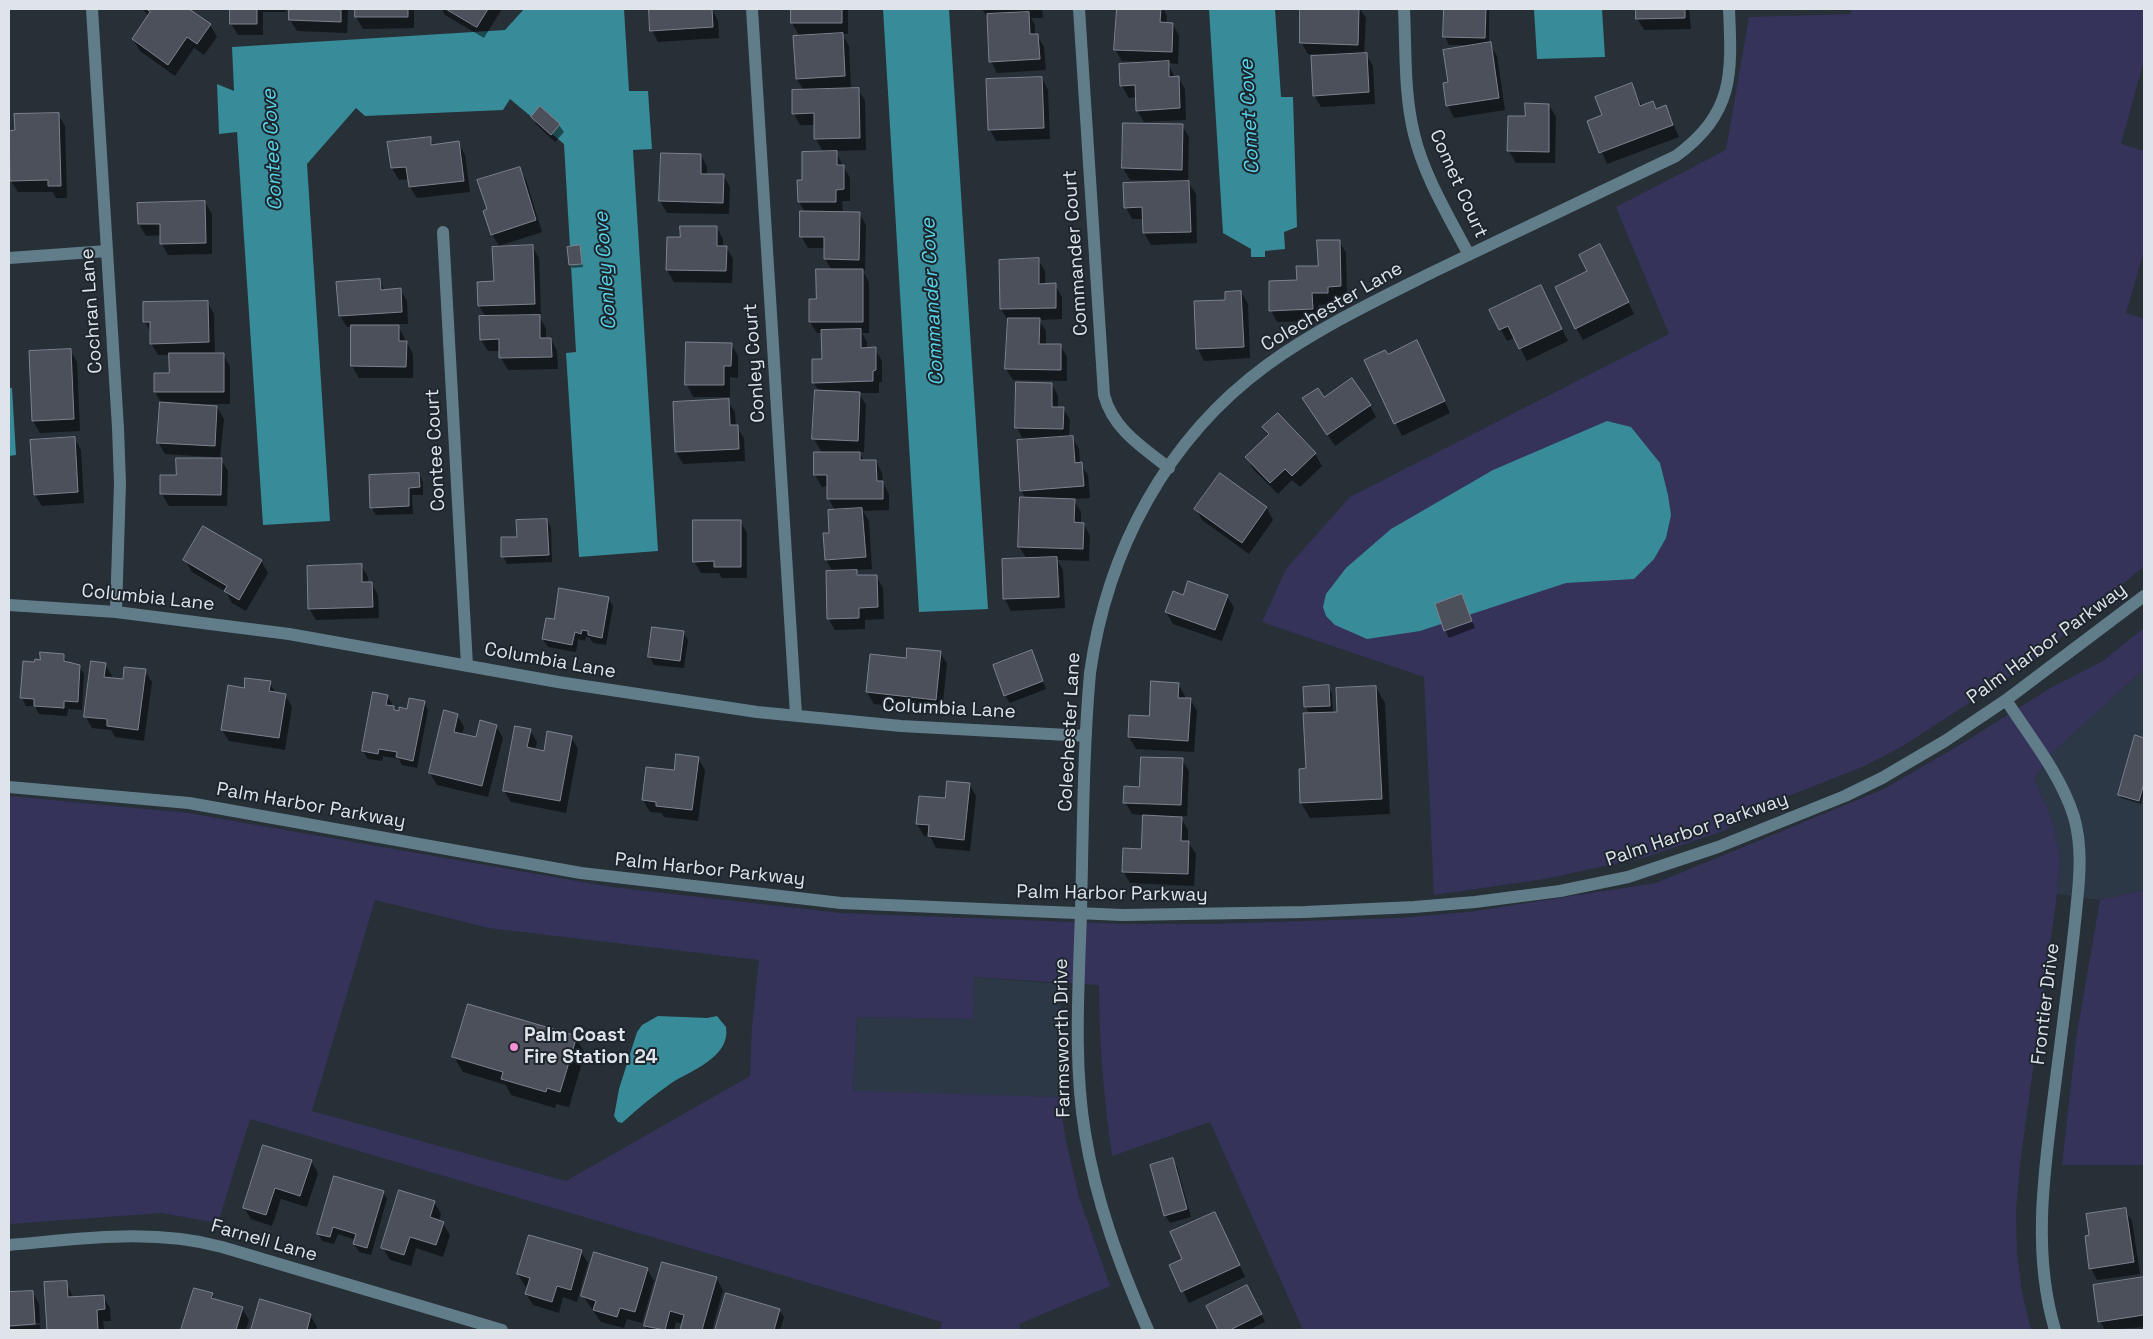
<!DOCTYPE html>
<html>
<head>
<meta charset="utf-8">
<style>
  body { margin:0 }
  #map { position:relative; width:2153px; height:1339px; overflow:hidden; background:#272f37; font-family:"Space Grotesk",sans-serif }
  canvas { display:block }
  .frame { position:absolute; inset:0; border:10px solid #dee4e9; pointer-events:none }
</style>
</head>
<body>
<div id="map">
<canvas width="2153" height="1339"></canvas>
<div class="frame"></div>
</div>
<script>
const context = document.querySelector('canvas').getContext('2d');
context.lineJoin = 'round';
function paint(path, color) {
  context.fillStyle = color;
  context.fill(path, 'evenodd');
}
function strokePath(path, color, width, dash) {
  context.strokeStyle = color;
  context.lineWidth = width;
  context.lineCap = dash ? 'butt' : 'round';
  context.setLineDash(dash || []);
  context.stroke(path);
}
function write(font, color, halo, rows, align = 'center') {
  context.font = font + ' "Space Grotesk",sans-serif';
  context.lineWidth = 4;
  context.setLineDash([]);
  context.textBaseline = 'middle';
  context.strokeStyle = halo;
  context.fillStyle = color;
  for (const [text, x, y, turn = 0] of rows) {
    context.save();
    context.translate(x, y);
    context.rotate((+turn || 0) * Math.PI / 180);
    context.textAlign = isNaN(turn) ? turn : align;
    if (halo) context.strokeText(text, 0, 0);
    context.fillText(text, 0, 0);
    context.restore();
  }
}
paint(new Path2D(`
  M2144,669V890L2100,900L2057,894L2060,859L2053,822L2034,779L2054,751Z
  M974,977L1061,984L1059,1097L853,1092L857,1017L972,1019Z`), '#2c3845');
paint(new Path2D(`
  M1851,9H2144V60L2121,144L2144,151V251L2126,313L2144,319V566L2033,661L1903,746L1862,767L1789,796L1723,831L1646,857L1545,879L1434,895L1424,677L1262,622L1286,569L1350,497L1669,334L1616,207L1726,150L1749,17L1851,14Z
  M2144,628V669L2054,751L2034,779L2053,822L2060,859L2057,894L2020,1164L2016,1210L2017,1253L2022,1292L2031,1330H1303L1210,1122L1112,1156C1104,1099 1099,1043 1099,985L974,977L973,1019L857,1017L853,1091L1059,1097L1066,1141L1079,1197L1110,1286L1019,1324L1021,1330H940L942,1322L250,1119L218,1223L162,1213L9,1224V796L188,813L611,887L841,913L1124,924H1209L1398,918L1469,912L1656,883L1884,789L1963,743L2052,687L2103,661ZM375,900L489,928L759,960L752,1026L750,1076L566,1181L312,1111Z
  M2144,890V1165H2062L2076,1039L2100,900Z`), '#36335b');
paint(new Path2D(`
  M524,9H624L629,91H648L652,149L633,150L658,551L579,557L566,353L576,352L564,144L510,99L503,110L365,116L356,108L307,164L330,521L263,525L237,132L219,134L217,84L234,91L232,47L505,30Z
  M883,9H949L988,609L919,612Z
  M1209,9H1275L1281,97H1293L1297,227L1284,232L1285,249L1265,251V257H1251V249L1223,233Z
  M1534,9H1602L1605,57L1537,59Z
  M9,388H12L16,455L9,456Z
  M1607,421L1631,427L1660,463L1668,495L1671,515L1666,538L1654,559L1634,579L1566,583L1420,631L1367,639L1335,625L1326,616L1323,607L1326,594L1346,568L1391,529L1493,470Z
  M658,1016L707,1018L717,1016L726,1027C731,1058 689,1071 670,1084C653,1096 637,1109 622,1123L618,1122L614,1116L615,1111L619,1089L637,1032L642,1025Z`), '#388b98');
paint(new Path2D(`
  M142,9H187L210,25L217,37L204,55L194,48L175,76L140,51L133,39L149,16Z
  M231,9H286V12H263V35H238L231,24Z
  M290,9H348L347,33L297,31L290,20Z
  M356,9H414V28L363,29L356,17Z
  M442,9H502L484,38L445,15Z
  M650,9H712L718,21L719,38L658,42L652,30Z
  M792,9H848V34H842L849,46L851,89H858L865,101L866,150L835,151L850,178V201H842L843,213H859L866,225L865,271H863L869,282V333H862L867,342V349H875L882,361V382H879V393H859L866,405L864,452H859L864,461H876L882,473L883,483L889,494V510L863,511L869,521L872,569L855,570L859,577L876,576L883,588L884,619L865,620V629L835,630L828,618L833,572L826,560L824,534H831L835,511L829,499V486L822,487L815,475L822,453L814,439L819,391L813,382L823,360V333H817L810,322L817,300L832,270L825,259V248H808L801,236L805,212L799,202V181H804L823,152L816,139L815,125H800L794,114L804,91L797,79L794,37H800L792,23Z
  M982,9H1042L1043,18H1031L1035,25V35H1037L1044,47L1046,70L997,73L991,61L989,20Z
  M1118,9H1163L1167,16L1166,24H1173L1179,36L1178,64L1168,63L1175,78L1178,77L1185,89L1186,120L1144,122L1137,110V97L1129,98L1122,86L1139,62L1122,61L1115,49Z
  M1302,9H1360L1366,18L1364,54H1366L1373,66L1375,104L1321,107L1314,95L1328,55L1308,54L1301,42Z
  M1445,9H1489V44L1497,56L1505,110L1454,118L1448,106L1444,84L1449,83L1475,45H1449L1445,37Z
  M1637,9H1689L1691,29L1644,30L1637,18Z
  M1042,78L1048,90L1050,139L996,141L990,130Z
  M1631,84L1642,106L1652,102L1657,110L1665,106L1679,137L1607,164L1589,122L1603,116Z
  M1549,105L1556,117L1555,163H1516L1509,151L1526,117Z
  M58,114L65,126L67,198H56L53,192H18L11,181Z
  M532,117L559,125L564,132L555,142L537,125Z
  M1182,125L1189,137L1188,182L1196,194L1197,243L1151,245L1144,233V219H1132L1126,207L1169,183V181L1130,180L1123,168Z
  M430,138L434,146L458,143L465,155L470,192L417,198L410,187L409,179L399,180L392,168L389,143Z
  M701,155L707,167V175H723L730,187L729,214L667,213L660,201Z
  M519,168L526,180L542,232L499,246L492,234L488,210Z
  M205,202L212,214V254L168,255L162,244L161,235L146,236L139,224Z
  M717,228L723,239V247H726L733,259L732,283L674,282L667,270L681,238Z
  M1339,241L1346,253L1347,298H1334V304L1318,305L1319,321L1277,322L1271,310L1298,281L1319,267Z
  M532,246L539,258L541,315H538L546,328V339H551L557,351L558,369L508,370L501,358V351H488L481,340L486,317L479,306L495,282Z
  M579,246L583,267L572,268L570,265Z
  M1607,258L1634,314L1583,340L1576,328L1589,271Z
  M1038,260L1045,271V285H1055L1062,297V319L1039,320L1046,331V345H1060L1067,357V381L1013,380L1006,369L1009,322L1001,309Z
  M379,280L385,291L400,289L407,301L408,324H397L413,354V378H359L352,366V327H347L340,316Z
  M1541,287L1568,341L1527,361L1515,338L1507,341L1491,311Z
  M1241,292L1248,304L1250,358L1204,361L1198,349L1227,301Z
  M208,303L214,314L215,354H223L230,366V404H197V406L217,407L224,419L220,458L228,471L227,506H169L162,494L177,476L212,459V457L165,454L158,442L162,404L155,392L170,374V355H158L151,343V333L145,322Z
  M731,344L738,356V378L730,377V397H693L687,385Z
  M70,350L77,362L80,431L40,433L33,421Z
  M1423,354L1450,413L1402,436L1366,360L1387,356Z
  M1052,384L1058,396V408H1063L1070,420L1069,437H1072L1079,449L1080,464L1088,475L1090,498L1073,499L1081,512V524H1084L1090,536L1089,561L1057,560L1063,570L1065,608L1011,611L1005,599L1027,559L1019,547L1026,499L1021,490L1024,441L1017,428Z
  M1324,399L1370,406L1376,417L1335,446L1311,410Z
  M728,401L735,412L736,426L744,438L745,461L683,464L676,452Z
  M1278,414L1315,454L1322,466L1300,487L1292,480L1278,494L1253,469L1247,457L1268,436L1264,428Z
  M74,438L81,450L84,503L42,506L35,495Z
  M419,474L423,482V495H412L413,514L376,515L371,507Z
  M1220,475L1267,508L1273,520L1249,554L1202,520L1196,509Z
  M547,520L551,528L552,562L507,564L503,556L519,538Z
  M740,521L747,533V578H722L719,573H701L694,561Z
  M185,560L261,561L268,573L246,611L232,603L226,592L192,572Z
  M361,565L368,577V583H371L378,595L379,618L316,620L309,608Z
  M1184,596H1227L1234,608L1222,641L1173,624L1166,612Z
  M1462,596L1475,628L1449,638L1445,630Z
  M608,598L613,606L606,645L593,643L590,638L586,637L585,641L578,639L576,652L548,647L543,639L555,621Z
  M683,632L688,640L684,668L654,665L650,657Z
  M940,652L947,664L942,711L874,704L867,692L907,660Z
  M1031,652L1046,689L1010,703L1005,695Z
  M63,655L68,662L79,666L84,674L82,710L68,709L67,716L39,714L35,706H26L22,698L35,663Z
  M105,664L112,676V679L124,680L145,671L152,682L144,741L115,737L111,730L92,728L85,716Z
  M270,683L276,694L285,695L292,707L285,750L229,741L222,730L245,689Z
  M1178,684L1185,696V699H1190L1197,711L1194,752L1136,749L1129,737L1130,716L1150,718Z
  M1328,686L1332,694L1333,713H1339L1376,688L1385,703L1390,814L1310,818L1301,803L1307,769L1310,714L1306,707Z
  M387,696L392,703L391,707L396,711L408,710L424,702L428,710L417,768L402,765L399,759L383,756L382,761L368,759L363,751Z
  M457,715L464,727L462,735L477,739L496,726L503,738L488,797L437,785L430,773Z
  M530,730L537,742L535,750L545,752L571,737L578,749L566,813L511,802L504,791Z
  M2136,737L2144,739V791L2141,804L2121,798L2119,795Z
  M698,758L705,770L698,821L664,817L662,813L650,812L643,800Z
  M1182,760L1189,771L1187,816H1180L1188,830V842L1196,854L1194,886L1130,883L1123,871L1143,851L1144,815L1132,814L1125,802L1141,788Z
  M969,784L976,796L970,851L936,848L930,836H924L917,824Z
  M576,1038L585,1053L569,1107L556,1104L555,1108L511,1095L506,1085L463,1072L454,1057Z
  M1172,1159L1177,1167L1191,1217L1170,1223L1165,1215Z
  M311,1161L318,1173L307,1207L281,1199L272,1226L251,1219L244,1207Z
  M383,1192L387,1199L371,1255L359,1252L354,1244L356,1240L338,1234L334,1244L322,1241L318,1233Z
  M434,1202L441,1214L439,1221L443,1223L450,1235L443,1257L416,1248L411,1266L390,1260L383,1248Z
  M2125,1210L2132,1221L2140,1274L2097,1280L2091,1268L2090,1236Z
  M1215,1213L1245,1277L1189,1303L1171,1266L1184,1259Z
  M581,1252L588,1263L577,1302L563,1297L559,1313L533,1305L526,1294L528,1287L525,1286L518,1274Z
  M662,1263L716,1278L723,1290L712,1330H681L683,1324L676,1322L674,1330H647L645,1326Z
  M647,1269L654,1281L642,1323L627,1319L624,1328L601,1322L583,1296Z
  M2144,1279V1327L2105,1330L2100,1321L2094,1286Z
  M66,1282L73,1298L103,1296L110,1308L111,1321H103L104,1330H48L46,1284Z
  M195,1289L212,1294L215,1301L242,1308L249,1320L246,1330H182Z
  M32,1292L39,1304L40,1323L9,1325V1294Z
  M727,1294L779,1310L784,1317L780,1330H716Z
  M1251,1294L1265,1322L1249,1330H1220L1208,1306Z
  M260,1301L310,1315L317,1327L316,1330H252Z
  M40,1325L41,1330H9V1327Z`), '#0007');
const building = new Path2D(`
  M147,9H189L211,24L197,44L187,37L168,65L132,39L150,12Z
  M230,9H257V24H230Z
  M289,9H341V22L289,20Z
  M355,9H408V17H355Z
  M446,9H488L477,27Z
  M649,9H712L713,27L650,31Z
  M791,9H842V23H791Z
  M1117,9H1161L1160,22L1173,23L1172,52L1114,50Z
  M1300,9H1359L1358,45L1300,43Z
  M1444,9H1486L1485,38L1443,37Z
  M1636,9H1685V18L1636,19Z
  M1029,12L1030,34H1038L1040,59L989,62L987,14Z
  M843,33L845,76L796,79L793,36Z
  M1491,42L1499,98L1446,106L1443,83L1448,82L1443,50Z
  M1367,53L1369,92L1313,96L1311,56Z
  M1169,61V77L1179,76L1180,108L1136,111L1135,85L1120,86L1119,64Z
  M1042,77L1044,128L988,130L986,79Z
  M1632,83L1640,106L1653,101L1656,109L1666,105L1673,125L1599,153L1587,121L1602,115L1595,97Z
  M859,88L860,138L814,139V113L792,114V90Z
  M1525,103L1549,104V152L1507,151L1508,116H1525Z
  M540,106L560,124L551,135L531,117Z
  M59,113L61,186H48V180L10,181L9,131L15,130L14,114Z
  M1123,123L1183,124L1182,170L1122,168Z
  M431,137V145L459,141L464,181L409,187L406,167L391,168L387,142Z
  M837,151V165H844V189L836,190V202H798L797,180H802V152Z
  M661,153L701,154V174H724L723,203L659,201Z
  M520,167L536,220L491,235L483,211L487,209L477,180Z
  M1189,181L1191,232L1143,233L1142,207L1124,208L1123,183Z
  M205,201L206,243L160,244V224H138L137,203Z
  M800,211L860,212L859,260L824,259V237H800Z
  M680,226H717V246H727L726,271L666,270L667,237H680Z
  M1317,240H1340L1341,286L1328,287V293H1312L1313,309L1269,311V281L1297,280L1296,266H1318Z
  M1600,244L1629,302L1575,329L1555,287L1587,271L1579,255Z
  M533,245L535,304L478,306L477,282L494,281L492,247Z
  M580,245L582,264L569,265L567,247Z
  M1039,258V284L1056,283V308L1000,309L999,260Z
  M816,269H863V322H809V299H816Z
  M380,279L381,290L401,288L402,312L339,316L336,282Z
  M1541,285L1562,329L1519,349L1508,326L1499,330L1489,310Z
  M1241,291L1244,347L1196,349L1194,301L1225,300V292Z
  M208,301L209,342L150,344V322H143V302Z
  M540,315V338H551L552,357L499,358V339L480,340L479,316Z
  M1008,318H1040L1039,344H1061V370L1005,369Z
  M351,325H399V341H407L406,367L351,366Z
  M861,329V348L876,347V370L873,371V381L812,383V359H822L821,330Z
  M1417,340L1445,401L1394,424L1364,360L1385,350L1388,354Z
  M686,342L732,343L731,366H724V385H685Z
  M71,349L74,419L32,421L29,351Z
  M169,353H224V392H154V373H169Z
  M1352,378L1371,405L1327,435L1302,398L1318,388L1324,397Z
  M1016,382L1052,383V407H1064L1063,429L1015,428Z
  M815,390L860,392L858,441L812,439Z
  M729,399L730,425H738L739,449L675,452L673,402Z
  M160,402L217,406L215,446L157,443Z
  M1278,413L1316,453L1292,476L1285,469L1270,483L1245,457L1269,434L1262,427Z
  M1073,436L1075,463L1082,462L1084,486L1020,491L1017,440Z
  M75,437L78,492L34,495L30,440Z
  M814,452H860V460H876L877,481H883V499H827V475H814Z
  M176,458H222L221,495L160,494V475H176Z
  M419,473L420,487L409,488V506L370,508L369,475Z
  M1220,473L1267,507L1242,543L1194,509Z
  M1020,497L1075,499L1074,522L1084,523L1083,549L1018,547Z
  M862,508L866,557L825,560L823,533H829L828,510Z
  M547,519L549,555L501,557V537H517L516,520Z
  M693,520H741V567H714V561L693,562Z
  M203,526L262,560L239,600L224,591L227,586L183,560Z
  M1057,557L1059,597L1003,599L1002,559Z
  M362,564V582H372L373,607L308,609L307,566Z
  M857,570V575H877L878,607L859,608V618L827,619L826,571Z
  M1188,581L1228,595L1215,630L1165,612L1173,591L1183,595Z
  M559,588L609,597L602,638L588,635V631L582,630L581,634L575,632L572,645L542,639L546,618L554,619Z
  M1462,594L1472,621L1444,631L1435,604Z
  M652,627L684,631L680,661L648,657Z
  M907,648L941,651L936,700L866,692L870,654L906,658Z
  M1032,650L1043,681L1004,696L993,665Z
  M40,652L64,654V661L80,665L78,702L64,701V708L34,706V699L20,698L23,661L34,662L35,659L40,660Z
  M91,661L106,663L104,677L123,679L124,667L146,669L138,730L107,726V719L84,717Z
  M245,678L271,681L269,691L286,694L279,738L221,730L228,685L244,688Z
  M1151,681L1179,683L1178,698H1191L1188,741L1128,737L1129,715L1149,716Z
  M1329,685L1330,706L1304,707L1303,687Z
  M1376,686L1382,799L1300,803L1299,769L1306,768L1303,713L1337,712L1336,688Z
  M373,692L388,695L386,705L394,706V710L399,711V707L407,709L409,698L425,701L413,761L396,757L397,752L379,749L378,754L362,751Z
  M444,710L458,714L454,732L476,737L480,720L497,725L482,786L429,773Z
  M515,726L531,729L527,747L544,751L547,731L572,736L560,801L503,791Z
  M2135,735L2144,738V783L2139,801L2118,795Z
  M676,754L699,757L692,810L656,806V802L642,800L646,767L674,770Z
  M1141,757L1183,758L1181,805L1123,803L1124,786L1139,787Z
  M947,781L970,783L964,840L928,836L929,825L916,824L919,796L945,798Z
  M1143,815L1182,817L1181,841H1189L1188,874L1122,872L1123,848L1141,849Z
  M468,1004L577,1036L560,1092L547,1088L546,1092L501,1079L503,1072L452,1057Z
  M263,1145L312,1160L300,1196L275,1188L266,1215L243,1208Z
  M1173,1158L1187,1209L1164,1216L1150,1165Z
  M334,1176L384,1191L367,1248L353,1244L356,1234L333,1227L330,1237L317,1234Z
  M399,1190L435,1201L430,1217L444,1222L436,1245L410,1237L404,1255L381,1248Z
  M2126,1208L2134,1262L2089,1269L2085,1236L2089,1235L2086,1214Z
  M1215,1212L1240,1265L1181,1292L1169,1265L1182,1259L1170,1232Z
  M529,1235L582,1250L571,1290L557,1286L552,1302L525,1294L530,1278L517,1274Z
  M594,1252L648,1268L635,1312L620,1308L617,1317L593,1310L596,1301L581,1296Z
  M662,1262L717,1277L702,1330H680L684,1315L670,1311L665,1330L644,1326Z
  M2144,1277V1315L2098,1322L2093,1285Z
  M67,1281L68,1297L104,1295L105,1309L97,1310L98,1330H47L44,1282Z
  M1247,1285L1262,1314L1230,1330H1218L1206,1306Z
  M194,1288L213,1293L211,1298L243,1307L236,1330H181Z
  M33,1291L35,1324L9,1326V1292Z
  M726,1293L780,1309L774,1330H715Z
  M260,1299L311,1314L307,1330H251Z`);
paint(building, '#4b505b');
strokePath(building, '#7d828e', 1);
strokePath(new Path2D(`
  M92,9L118,428L120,483L116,612
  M752,9L796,715
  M1079,9L1104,395C1113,429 1142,447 1169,468
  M1404,9C1406,50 1404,94 1414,134C1424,176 1449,217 1469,255
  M443,232L467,665
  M9,258L107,251
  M9,605L116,612L289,634L558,682L757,712L901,726L1086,736
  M2006,700C2030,737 2061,775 2074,817C2082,845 2080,874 2077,902C2071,966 2062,1030 2054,1094C2044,1172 2032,1253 2055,1330
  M9,787L189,803L581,873L841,903L1123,915L1305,912L1414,907L1475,902L1560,891L1628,877L1718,847L1845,796L1882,778L1945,741L2006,700L2144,596
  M9,1245C81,1239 151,1228 222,1247L502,1330
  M1148,1330C1120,1266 1096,1202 1085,1133C1073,1061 1079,983 1081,911C1083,831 1083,752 1090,673C1107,551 1166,439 1267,365C1318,328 1377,300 1433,272C1514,233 1596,195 1676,156C1734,113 1732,75 1729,9`), '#627d8a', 12);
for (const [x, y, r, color] of [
  [514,1047,5,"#f591d2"]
]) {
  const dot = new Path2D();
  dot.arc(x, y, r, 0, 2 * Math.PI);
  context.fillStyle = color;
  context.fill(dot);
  strokePath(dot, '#1d252d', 2);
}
write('19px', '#dee4e9', '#1d252d', [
  ["Comet Court",1458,184,66],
  ["Commander Court",1076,253,-94],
  ["Colechester Lane",1332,307,-30],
  ["Cochran Lane",92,311,-94],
  ["Conley Court",755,363,-94],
  ["Contee Court",436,450,-93],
  ["Columbia Lane",148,598,6],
  ["Palm Harbor Parkway",2047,644,-36],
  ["Columbia Lane",550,661,10],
  ["Columbia Lane",949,709,3],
  ["Colechester Lane",1070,732,-87],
  ["Palm Harbor Parkway",311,806,10],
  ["Palm Harbor Parkway",1697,830,-19],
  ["Palm Harbor Parkway",710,870,6],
  ["Palm Harbor Parkway",1112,894,1],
  ["Frontier Drive",2046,1004,-83],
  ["Farmsworth Drive",1063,1038,-91],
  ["Farnell Lane",264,1241,16]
]);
write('bold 19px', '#dee4e9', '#1d252d', [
  ["Palm Coast",524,1036],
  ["Fire Station 24",524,1058]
], 'left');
write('italic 20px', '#59d3e8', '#1d252d', [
  ["Comet Cove",1250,117,-93],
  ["Contee Cove",273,150,-93],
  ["Conley Cove",606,271,-94],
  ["Commander Cove",933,302,-93]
]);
</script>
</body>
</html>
